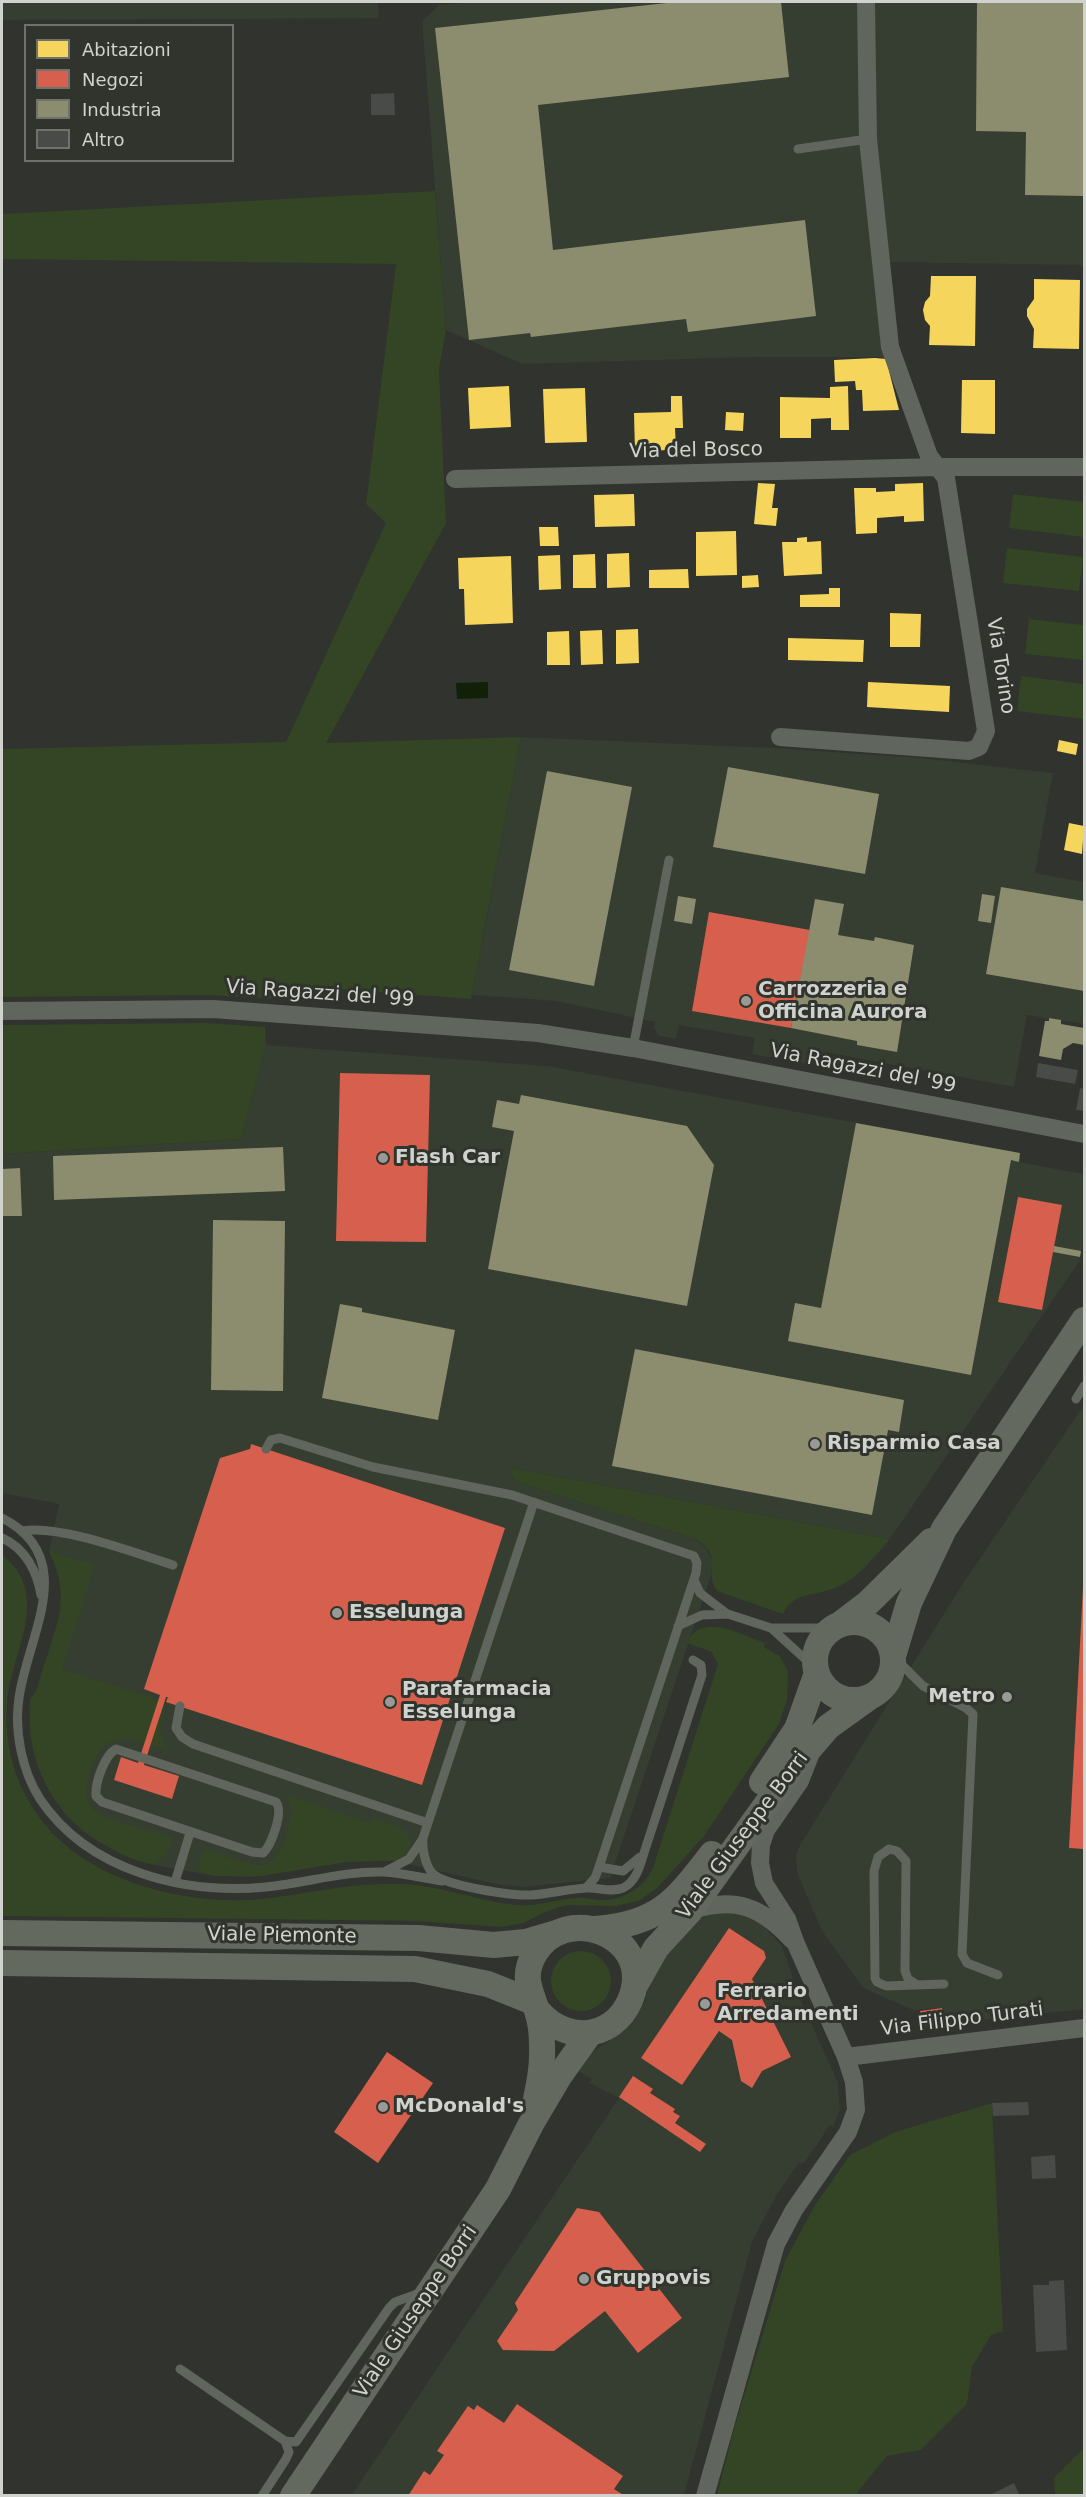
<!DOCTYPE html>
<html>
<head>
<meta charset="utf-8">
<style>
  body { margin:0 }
  #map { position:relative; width:1086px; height:2497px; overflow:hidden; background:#30332e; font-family:"DejaVu Sans",sans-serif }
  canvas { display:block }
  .frame { position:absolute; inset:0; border:3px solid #d0d2ce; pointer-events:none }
  .legend { position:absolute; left:24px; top:24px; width:210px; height:138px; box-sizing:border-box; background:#30342d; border:2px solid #70736d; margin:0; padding:8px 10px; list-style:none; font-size:18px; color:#d0d2ce }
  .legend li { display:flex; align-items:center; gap:12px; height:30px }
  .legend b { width:30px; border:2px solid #70736d }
</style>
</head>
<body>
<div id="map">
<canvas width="1086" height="2497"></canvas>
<div class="frame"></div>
<ul class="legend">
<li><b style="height:16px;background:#f6d55c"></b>Abitazioni</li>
<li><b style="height:16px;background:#d6604d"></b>Negozi</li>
<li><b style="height:16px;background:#8c8c6e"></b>Industria</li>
<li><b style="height:16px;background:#484b47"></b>Altro</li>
</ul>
</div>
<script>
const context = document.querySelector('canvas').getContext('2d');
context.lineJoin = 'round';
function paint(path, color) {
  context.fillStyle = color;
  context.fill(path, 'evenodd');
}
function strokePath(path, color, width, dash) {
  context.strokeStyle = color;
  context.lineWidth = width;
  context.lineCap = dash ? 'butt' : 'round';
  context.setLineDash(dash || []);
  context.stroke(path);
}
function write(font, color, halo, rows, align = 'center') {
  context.font = font + ' "DejaVu Sans",sans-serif';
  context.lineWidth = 6;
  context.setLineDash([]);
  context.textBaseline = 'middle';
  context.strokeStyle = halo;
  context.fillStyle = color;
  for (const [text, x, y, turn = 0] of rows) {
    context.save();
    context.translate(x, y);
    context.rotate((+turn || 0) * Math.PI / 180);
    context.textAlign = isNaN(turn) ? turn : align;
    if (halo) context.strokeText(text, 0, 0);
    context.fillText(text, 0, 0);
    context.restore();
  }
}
paint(new Path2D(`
  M2,2H378L379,18L2,20Z
  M472,2H1084V265L879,262L886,359L880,357H758L522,364L446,330L422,21L439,5Z
  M521,737L775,748L920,758L1053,773L1035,873L1084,882V1024L1027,1015L1014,1087L824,1052L821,1067L812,1065L752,1054L755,1038L679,1025L676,1039L659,1036L654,1028L655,1022L556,1001L472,995Z
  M266,1045L548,1066L1020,1153L1019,1162L1084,1174V1233L1080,1260L890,1539L512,1468L514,1481L695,1539L705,1547L713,1562L711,1576L610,1878L523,1887L500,1885L394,1861L346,1862L251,1877L214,1876L149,1864L119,1852L97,1841L82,1830L55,1799L37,1764L30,1736V1699L36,1691L60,1613L62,1596L60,1579L49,1551L59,1504L2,1493V1154L241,1139Z
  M1084,1405V2009L945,2024L942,2008L913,2010L863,1988L822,1931L797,1873L796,1855L800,1845L960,1588Z
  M718,1912L743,1914L761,1923L782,1946L800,1998L838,2083L840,2109L833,2127L830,2125L805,2162L798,2164L777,2194L752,2242L684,2495L351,2496L619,2098L589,2083L592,2079L576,2070L592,2052L625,2030L633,2022L644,2003L655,1966L698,1919Z`), '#363d31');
paint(new Path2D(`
  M435,191L446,330L439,369L446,523L326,743L521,737L471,999L313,987L311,1001L208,995L2,997V749L286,742L386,523L366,504L396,264L2,259V214Z
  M1013,494L1084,502V537L1009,528Z
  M1007,548L1083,557L1079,591L1003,583Z
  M1029,619L1084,625V660L1025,654Z
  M1021,676L1084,684V719L1017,711Z
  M206,1023L265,1027L266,1045L241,1139L2,1154V1025Z
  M512,1468L890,1539C874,1557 858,1579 835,1588C815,1596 793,1592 783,1614L717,1591C703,1572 725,1556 695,1539L514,1481V1476H511Z
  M49,1551L95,1565L62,1669L166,1702C161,1721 155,1736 171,1752C152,1745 133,1736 113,1741C94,1746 78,1796 93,1809C104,1820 156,1832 173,1837L166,1856L155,1864C135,1864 101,1844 85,1832C52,1807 30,1763 30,1721C30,1714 28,1705 31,1699C32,1696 35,1694 36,1691C40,1682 42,1670 46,1661C60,1620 69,1591 49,1551Z
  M2,1555C54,1595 10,1654 7,1704C4,1748 16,1787 43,1822C89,1882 188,1906 261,1899C308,1894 353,1882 401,1884C440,1885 477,1901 516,1905C537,1907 556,1899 576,1898C584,1897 592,1900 600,1900C622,1901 644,1888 653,1868L718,1664L712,1652L687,1643C701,1611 741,1635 765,1643L764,1647L780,1656L788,1672L787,1700L779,1724L704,1836L658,1887L639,1901L615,1906L566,1905L545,1912L524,1923L501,1927L417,1921L2,1916Z
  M284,1794L370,1823L372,1818C389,1823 417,1827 409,1851L397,1860L346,1862L262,1876H214L200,1872L197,1864L203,1851L207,1849C222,1854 247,1865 262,1865C279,1865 291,1826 291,1811C292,1804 288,1799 284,1794Z
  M551 1981a30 30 0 1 1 60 0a30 30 0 1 1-60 0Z
  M992,2103L1003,2331L991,2335L972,2367L967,2404L921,2450L887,2456L858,2491V2495H717L734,2429L785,2261L814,2207L850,2155L895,2132Z
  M1084,2448V2495H1055L1054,2478Z`), '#334524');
paint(new Path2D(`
  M488,682V698L457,699L456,683Z`), '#122007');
paint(new Path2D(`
  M931,276H976L975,346L929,345L930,326L925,320L923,310L925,302L930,296Z
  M1034,279L1080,280L1079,349L1033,348L1034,329L1027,316V309L1034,299Z
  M875,358L886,359L899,410L863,411L862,390H856L855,381L835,382L834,360Z
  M962,380H995V434L961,433Z
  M509,386L511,427L470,429L468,388Z
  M848,386L849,430H831V418L811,419V438H780V397L830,398V387Z
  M585,388L587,442L545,443L543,389Z
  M671,396H682L683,428H675L676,449L635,453L634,413L671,412Z
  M726,412L744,413L743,431L725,430Z
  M758,483L775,484L772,508H778L776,526L754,524Z
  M923,483L924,521L904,522V516L877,518V533L856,534L854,488H876V492L895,491V484Z
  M634,494L635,526L595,527L594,495Z
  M539,527H558L559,546H540Z
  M736,531L737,575L696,576V532Z
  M807,537V542L821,541L822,574L784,576L782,542H797V538Z
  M629,553L630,587L607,588V554Z
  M595,554L596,588H573V555Z
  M560,555L561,589L539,590L538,556Z
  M511,556L513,623L465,625L464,589H459L458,558Z
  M688,569L689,588H649V570Z
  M758,575L759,587L742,588V576Z
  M829,588H840V607H800V595L829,594Z
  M890,613L921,614L920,647H890Z
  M638,629L639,663L616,664V630Z
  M602,630L603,664L581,665L580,631Z
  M569,631L570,665H547V632Z
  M988,633L1004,635L1003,648L990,647Z
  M788,638L864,640L863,662L788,660Z
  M868,682L950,686L949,712L867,707Z
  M1059,740L1078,744L1076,755L1057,751Z
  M1069,823L1084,826L1082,854L1064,850Z`), '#f6d55c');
paint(new Path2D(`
  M709,912L810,930L791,1028L692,1011Z
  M340,1073L430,1075L426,1242L336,1241Z
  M1018,1197L1062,1205L1042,1310L998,1302Z
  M251,1444L505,1528L422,1785L166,1702L168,1697H166L144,1765L179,1776L172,1799L114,1780L121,1757L138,1763L160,1695L144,1689L220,1458L250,1449Z
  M1083,1588H1084V1849L1069,1848Z
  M729,1928L764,1951L766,1958L752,1979L791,2057L762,2071L752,2088L741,2081L732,2040L719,2031L682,2085L641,2058Z
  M942,2008L945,2024L922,2026L920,2011Z
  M387,2052L433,2083L378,2163L334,2132Z
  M633,2076L653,2089L650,2093L675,2109L673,2112L680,2116L675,2123L706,2144L700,2152L619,2097Z
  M577,2208L599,2212L682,2318L638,2353L605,2311L554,2351L503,2350L497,2341L518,2310L515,2303Z
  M517,2404L623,2476L614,2489L625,2496H408L424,2471L430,2475L444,2455L437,2451L468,2406L474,2410L477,2405L504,2423Z`), '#d6604d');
paint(new Path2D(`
  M676,2H781L789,77L538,105L553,250L805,220L816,316L688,332L686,319L531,337L530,333L469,340L435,28Z
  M977,2H1084V196L1025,195L1026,132L976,131Z
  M728,767L879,794L865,874L713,847Z
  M547,771L632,787L594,986L509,970Z
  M1001,887L1084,901V991L986,974Z
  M982,894L995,896L991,923L978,921Z
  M678,896L696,899L692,924L674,921Z
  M815,899L844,904L838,935L874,941L875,937L914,945L897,1052L857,1045V1041L791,1028Z
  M1049,1018L1061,1020V1024L1084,1028V1045L1073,1043L1063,1049L1061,1060L1039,1056L1045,1021H1049Z
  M521,1095L687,1126L714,1165L687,1306L488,1269L514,1131L492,1127L497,1100L519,1104Z
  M856,1123L1020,1153L1019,1162L1011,1160L971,1375L788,1341L795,1303L821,1308Z
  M283,1147L285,1191L54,1200L53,1156Z
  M20,1168L22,1216H2V1169Z
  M213,1220L285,1221L283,1391L211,1390Z
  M1054,1246L1081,1251L1080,1257L1053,1252Z
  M340,1304L362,1308V1312L455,1330L438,1420L322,1398Z
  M635,1349L904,1400L899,1432L888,1430L872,1515L612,1466Z`), '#8c8c6e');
paint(new Path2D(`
  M394,93L395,115H371V94Z
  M1038,1063L1078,1070L1075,1084L1036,1077Z
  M1080,1088L1084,1089V1111L1076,1110Z
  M1028,2102L1029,2115L993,2116L992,2103Z
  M1055,2155L1056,2178L1032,2179L1031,2157Z
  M1064,2280L1067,2350L1036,2352L1033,2285H1049V2281Z
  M1014,2483L1020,2496H988Z`), '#484b47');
strokePath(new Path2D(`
  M798,149L868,139
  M633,1048L669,860
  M1076,1399L1084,1386
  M266,1449L271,1440L280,1438L373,1467L512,1495L694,1556L697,1563L696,1573L599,1867L595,1878L586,1888
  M534,1502L423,1838C422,1849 425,1864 432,1873C445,1886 512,1896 531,1895C549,1894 568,1889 586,1888C598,1887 611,1893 623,1888C636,1882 640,1866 644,1853L702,1675L701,1665L693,1660
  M2,1518C81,1558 27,1637 19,1698C14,1731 22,1771 40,1799C88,1871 184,1895 266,1887C306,1883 343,1871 383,1872C403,1873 423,1878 442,1881
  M22,1531C59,1524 135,1553 173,1565
  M2,1538C25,1548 37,1571 41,1595
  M694,1580L700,1593L726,1613
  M678,1626L702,1615L728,1614L771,1628L815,1668
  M771,1628H833
  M895,1658L923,1686L966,1708L973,1714L962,1954L967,1963L998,1975
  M180,1706L176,1728L182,1737L193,1744L428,1823
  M116,1749L276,1802C284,1812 271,1846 263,1853L252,1852L102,1802L96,1796C95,1783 104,1756 116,1749Z
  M599,1867L623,1871L640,1857
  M384,1872L409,1859L422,1840
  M175,1882L190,1833
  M916,1984L908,1979L905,1971L906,1861L897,1851L889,1849L878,1857L874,1871L875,1978L877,1982L886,1986L944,1984
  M180,2369L285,2441L296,2442L389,2308L395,2302L420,2293
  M262,2496L286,2459L289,2452L285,2441`), '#60655d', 9);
strokePath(new Path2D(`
  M455,479L938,467H1084
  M780,737L969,751L979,747L986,731L946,478L929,456L890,347L868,139L866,2
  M2,1011L213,1009L538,1033L633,1048L1084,1134
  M690,1911C734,1896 761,1906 792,1940
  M846,2057L1084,2028
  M705,2496L776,2244L794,2210L848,2132L856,2110L854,2082L846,2057L796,1944L787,1919L764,1883L760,1863L761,1845L766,1830L800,1781L811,1753`), '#60655d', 18);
strokePath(new Path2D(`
  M815 1661a39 39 0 1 1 78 0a39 39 0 1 1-78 0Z
  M839,1625L868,1603L931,1541
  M893,1656L909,1603L944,1529L1084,1320
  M762,1782L797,1729L817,1673
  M595,1929C660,1923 674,1903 712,1854
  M2,1933L418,1938L494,1945L526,1942L560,1932
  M2,1963L415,1969L488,1984L533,2002
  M634,1987L656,1948L690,1911L791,1770L828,1727L867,1699
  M535,2104C539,2085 543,2066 542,2046C542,2035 541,2024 538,2014C532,1992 520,1978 535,1953C565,1903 649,1934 633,1992C620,2038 569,2047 538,2011
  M293,2496L498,2189L531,2124L560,2075L590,2033`), '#64695f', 26);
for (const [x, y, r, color] of [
  [746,1001,6,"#989a96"],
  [383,1158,6,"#989a96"],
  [815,1444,6,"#989a96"],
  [337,1613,6,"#989a96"],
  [1007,1697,6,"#989a96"],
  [390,1702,6,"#989a96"],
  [705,2004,6,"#989a96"],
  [383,2107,6,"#989a96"],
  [584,2279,6,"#989a96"]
]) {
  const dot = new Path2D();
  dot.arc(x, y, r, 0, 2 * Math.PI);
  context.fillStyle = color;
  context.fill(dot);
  strokePath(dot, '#30342d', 2);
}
write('20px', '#d0d2ce', '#30342d', [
  ["Via del Bosco",696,451,-1],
  ["Via Torino",1000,666,81],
  ["Via Ragazzi del '99",320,994,4],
  ["Via Ragazzi del '99",863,1069,11],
  ["Viale Giuseppe Borri",743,1836,-53],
  ["Viale Piemonte",282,1936,1],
  ["Via Filippo Turati",962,2020,-7],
  ["Viale Giuseppe Borri",416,2312,-56]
]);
write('bold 20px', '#d0d2ce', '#30342d', [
  ["Carrozzeria e",758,990],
  ["Officina Aurora",758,1013],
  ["Flash Car",395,1158],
  ["Risparmio Casa",827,1444],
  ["Esselunga",349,1613],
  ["Parafarmacia",402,1690],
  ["Esselunga",402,1713],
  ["Metro",995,1697,"right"],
  ["Ferrario",717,1992],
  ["Arredamenti",717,2015],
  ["McDonald's",395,2107],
  ["Gruppovis",596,2279]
], 'left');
</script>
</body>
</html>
